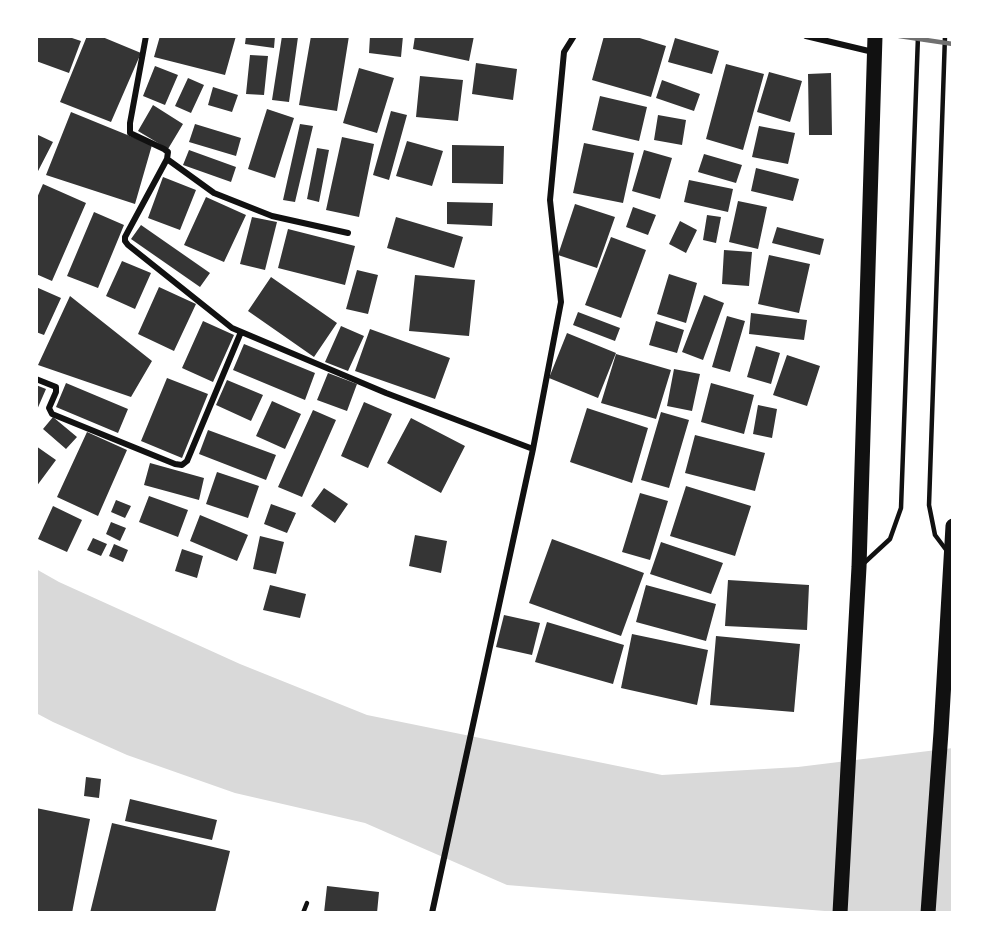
<!DOCTYPE html>
<html>
<head>
<meta charset="utf-8">
<style>
  body { margin:0 }
  #map { position:relative; width:989px; height:949px; overflow:hidden; background:#fff; font-family:"IBM Plex Serif",serif }
  canvas { display:block }
  .frame { position:absolute; inset:0; border:38px solid #fff; pointer-events:none }
</style>
</head>
<body>
<div id="map">
<canvas width="989" height="949"></canvas>
<div class="frame"></div>
</div>
<script>
const context = document.querySelector('canvas').getContext('2d');
context.lineJoin = 'round';
function paint(path, color) {
  context.fillStyle = color;
  context.fill(path, 'evenodd');
}
function strokePath(path, color, width, dash) {
  context.strokeStyle = color;
  context.lineWidth = width;
  context.lineCap = dash ? 'butt' : 'round';
  context.setLineDash(dash || []);
  context.stroke(path);
}
paint(new Path2D(`
  M36,569L59,582L240,664L367,715L662,775L798,767L953,748V913H849L507,885L365,823L235,793L127,755L53,722L36,713Z`), '#d9d9d9');
paint(new Path2D(`
  M36,36H66L81,41L69,73L36,61Z
  M87,36H100L141,53L111,122L60,102Z
  M160,36H236L225,75L154,57Z
  M246,36H275L274,48L245,44Z
  M282,36L298,37L289,102L272,100Z
  M311,36H349L337,111L299,105Z
  M370,36H403L401,57L369,53Z
  M415,36H474L469,61L413,49Z
  M604,36H633L666,46L651,97L592,80Z
  M675,38L719,51L712,74L668,62Z
  M250,55L268,56L264,95L246,94Z
  M476,63L517,69L513,100L472,94Z
  M726,64L764,74L743,150L706,139Z
  M155,66L178,75L165,105L143,96Z
  M359,68L394,78L377,133L343,123Z
  M769,72L802,81L790,122L757,112Z
  M831,73L832,135H809L808,74Z
  M420,76L463,80L458,121L416,117Z
  M188,78L204,85L191,113L175,106Z
  M662,80L700,94L694,111L656,98Z
  M213,87L238,95L232,112L208,105Z
  M600,96L647,107L639,141L592,130Z
  M153,105L183,124L168,149L138,131Z
  M267,109L294,118L275,178L248,169Z
  M391,111L407,115L389,180L373,175Z
  M71,112L152,145L135,204L46,175Z
  M658,115L686,120L682,145L654,140Z
  M195,124L241,138L236,156L189,142Z
  M300,124L313,126L295,202L283,200Z
  M759,126L795,133L788,164L752,157Z
  M36,134L53,142L36,175Z
  M342,137L374,144L359,217L326,210Z
  M407,141L443,151L432,186L396,176Z
  M584,143L634,153L623,203L573,193Z
  M452,145L504,146L503,184L452,183Z
  M317,148L329,150L319,202L307,199Z
  M189,150L236,167L231,182L183,165Z
  M644,150L672,158L660,199L632,191Z
  M704,154L742,165L736,183L698,172Z
  M756,168L799,179L793,201L751,191Z
  M163,177L196,190L180,230L148,218Z
  M689,180L733,189L728,212L684,202Z
  M43,184L86,203L52,281L36,274V200Z
  M206,197L246,215L224,262L184,245Z
  M738,201L767,207L758,249L729,242Z
  M447,202L493,203L492,226L447,224Z
  M575,204L615,217L597,268L558,255Z
  M633,207L656,215L648,235L626,227Z
  M94,212L124,225L98,288L67,276Z
  M707,215L721,217L716,243L703,240Z
  M252,217L277,222L265,270L240,264Z
  M396,217L463,237L454,268L387,248Z
  M680,221L697,230L686,253L669,244Z
  M141,225L210,273L200,287L131,239Z
  M777,227L824,239L820,255L772,243Z
  M288,229L355,246L345,285L278,268Z
  M611,237L646,250L621,318L585,305Z
  M724,250L752,252L749,286L722,284Z
  M769,255L810,264L799,313L758,304Z
  M122,261L151,273L135,309L106,296Z
  M357,270L378,275L368,314L346,309Z
  M669,274L697,283L686,323L657,314Z
  M415,275L475,280L469,336L409,331Z
  M271,277L337,323L314,357L248,311Z
  M36,287L61,298L44,335L36,332Z
  M159,287L196,304L174,351L138,334Z
  M704,295L724,303L703,360L682,352Z
  M70,296L152,361L131,397L38,365Z
  M578,312L620,328L615,341L573,325Z
  M751,313L807,320L804,340L749,334Z
  M727,316L745,321L730,372L712,367Z
  M203,321L234,335L213,382L182,368Z
  M656,321L684,330L677,353L649,345Z
  M341,326L364,336L348,371L325,362Z
  M370,329L450,358L435,399L355,371Z
  M567,333L616,353L598,398L549,378Z
  M244,344L315,373L305,400L233,370Z
  M756,346L780,353L771,384L747,377Z
  M616,354L671,370L656,419L601,403Z
  M787,355L820,366L807,406L773,395Z
  M674,369L700,374L692,411L667,406Z
  M328,373L357,384L347,411L317,400Z
  M167,378L208,394L182,458L141,441Z
  M227,380L263,395L251,421L216,405Z
  M66,383L128,409L118,433L56,407Z
  M711,383L754,395L744,434L701,422Z
  M36,385L46,389L36,412Z
  M272,401L301,414L285,449L256,436Z
  M364,402L392,414L368,468L341,456Z
  M758,405L777,409L772,438L753,434Z
  M587,408L648,428L632,483L570,462Z
  M313,410L336,420L302,497L278,487Z
  M661,412L689,420L669,488L641,480Z
  M53,417L77,437L66,449L43,429Z
  M411,418L465,446L441,493L387,463Z
  M208,430L276,455L266,480L199,454Z
  M87,432L127,450L98,516L57,497Z
  M695,435L765,453L755,491L685,473Z
  M36,446L56,460L36,487Z
  M150,463L204,478L199,500L144,485Z
  M217,472L259,486L248,518L206,504Z
  M686,486L751,506L735,556L670,536Z
  M324,488L348,504L335,523L311,506Z
  M640,493L668,501L650,560L622,552Z
  M149,496L188,510L178,537L139,522Z
  M116,500L131,506L125,518L111,512Z
  M271,504L296,513L287,533L264,524Z
  M53,506L82,520L67,552L38,539Z
  M200,515L248,535L237,561L190,541Z
  M111,522L126,528L120,541L106,534Z
  M415,535L447,541L441,573L409,566Z
  M260,536L284,542L276,574L253,569Z
  M93,538L107,544L101,556L87,550Z
  M552,539L644,573L621,636L529,603Z
  M661,542L723,563L711,594L650,574Z
  M114,544L128,550L123,562L109,556Z
  M182,549L203,556L197,578L175,571Z
  M728,580L809,585L807,630L725,626Z
  M270,585L306,594L300,618L263,610Z
  M646,585L716,604L706,641L636,622Z
  M504,615L540,623L532,655L496,647Z
  M547,622L624,645L613,684L535,662Z
  M632,634L708,650L697,705L621,688Z
  M716,636L800,644L794,712L710,705Z
  M86,777L101,779L99,798L84,796Z
  M130,799L217,820L212,840L125,821Z
  M36,808L90,819L72,913H36Z
  M112,823L230,851L215,913H90Z
  M327,886L379,892L377,913H324Z`), '#353535');
strokePath(new Path2D(`
  M945,36L929,505L935,535L947,551
  M864,563L890,539L901,508L918,36
  M303,913L307,903`), '#111', 4.5);
strokePath(new Path2D(`
  M146,36L130,123V133L164,149L168,152L167,159L125,237V241L128,245L232,328L386,393L533,449
  M806,36L873,52
  M167,159L214,193L272,216L348,233
  M36,379L56,387V392L49,408L52,414L175,464L182,465L187,461L241,332
  M432,913L533,449L561,302L550,200L564,52L574,36`), '#111', 6);
strokePath(new Path2D(`
  M840,913L859,567L875,36
  M928,913L941,732L953,526`), '#111', 15);
strokePath(new Path2D(`
  M899,36L953,44`), '#707070', 4.5);
</script>
</body>
</html>
